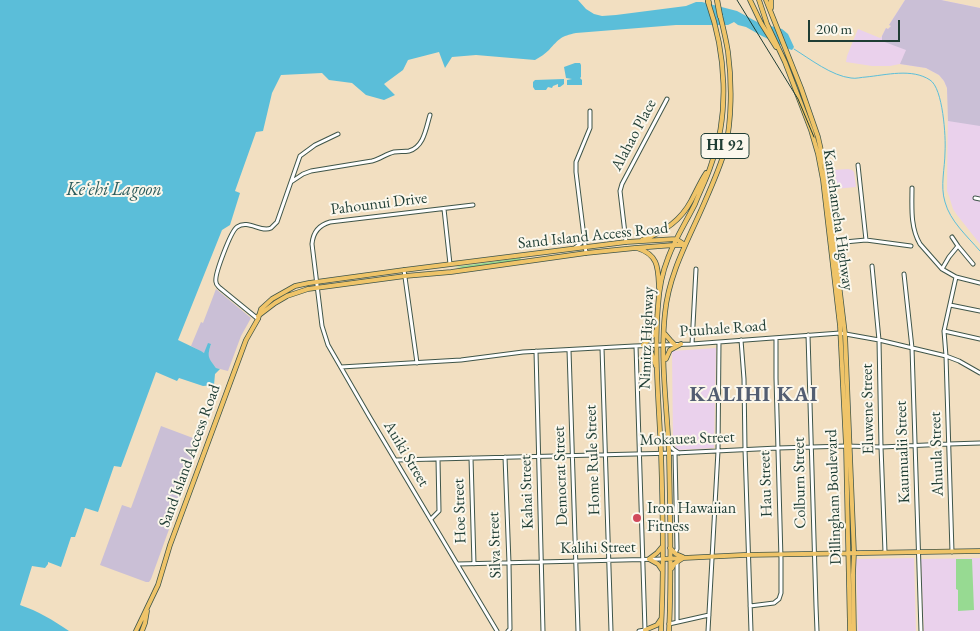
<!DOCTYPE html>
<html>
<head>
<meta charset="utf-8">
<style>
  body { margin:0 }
  #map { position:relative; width:980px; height:631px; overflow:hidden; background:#f2dfc1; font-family:"EB Garamond",serif }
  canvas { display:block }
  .scale { position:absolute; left:808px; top:20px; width:92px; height:22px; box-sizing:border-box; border:2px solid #1f3d34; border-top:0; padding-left:6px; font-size:15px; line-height:18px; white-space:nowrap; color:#1f3d34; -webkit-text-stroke:4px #fbf7ec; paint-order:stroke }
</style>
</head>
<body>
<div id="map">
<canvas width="980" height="631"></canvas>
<div class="scale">200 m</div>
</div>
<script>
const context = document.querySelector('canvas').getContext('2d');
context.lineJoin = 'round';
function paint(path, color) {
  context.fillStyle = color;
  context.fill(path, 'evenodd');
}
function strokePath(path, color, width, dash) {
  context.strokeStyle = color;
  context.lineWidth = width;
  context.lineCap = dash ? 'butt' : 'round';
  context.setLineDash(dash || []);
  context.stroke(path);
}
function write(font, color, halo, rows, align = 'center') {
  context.font = font + ' "EB Garamond",serif';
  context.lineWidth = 4;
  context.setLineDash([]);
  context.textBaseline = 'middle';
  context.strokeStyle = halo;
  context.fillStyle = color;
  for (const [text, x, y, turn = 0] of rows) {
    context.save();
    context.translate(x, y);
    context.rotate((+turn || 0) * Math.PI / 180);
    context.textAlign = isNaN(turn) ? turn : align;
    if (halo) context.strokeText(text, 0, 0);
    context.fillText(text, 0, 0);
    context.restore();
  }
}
paint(new Path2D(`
  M905,0H941L980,8V244L957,215L953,209L949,196L947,191L948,103L947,88L944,81L939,75L926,68L900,64L890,66H872L846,62L847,56L858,29L880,38L882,36L886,28L888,29L891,26L889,25Z
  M848,169L852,170L854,172L856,187L835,189L832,170Z
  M716,348L714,448L677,450L673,442L672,351Z
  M914,558L916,631H858L856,559Z
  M980,558V631H924L921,559Z`), '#ead1ec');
paint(new Path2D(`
  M905,0H941L980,8V126L948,121L947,88L944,81L939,75L926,68L900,64L906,50L882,41V36L886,28L888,29L891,26L889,25Z
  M216,289L251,318L241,336L228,371L216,368L208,358V354L211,344L204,353L193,347L191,346L201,322L203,323Z
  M161,426L201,441L151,579L149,582H146L100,565L122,505L131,508Z`), '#cabfd6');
paint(new Path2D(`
  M520,258L521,259L520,261L463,268L455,267Z
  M956,559H972L974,610L958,611V590L956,589Z`), '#97da92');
paint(new Path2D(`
  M0,0H578L586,9L594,14L602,16L616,15L686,6L696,2H702L737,11L759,23L782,29L788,34L794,47L792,50L789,49L762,36L746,27L738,25L734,22L728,25H676L576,33C561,36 559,39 549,50C545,54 540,57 535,60L476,55L452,57L445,68L439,52L408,60L403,70L384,84L395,95L384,100L366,95L352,83L329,80L322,73L281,75L272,93L263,131L256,132L235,191L240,193L230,225L222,230L178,340L201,351L204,353L208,343L211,344C207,357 208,357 216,368L220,369L215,374L214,385L203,386L179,378L177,381L156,372L121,467L114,466L98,512L85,508L75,537H71L61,567L48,562V564L45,568L32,566L20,605C38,611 53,620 69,631H0Z
  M575,63H580L581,65V77L580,78L582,80V85H567V80L572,79L566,78L564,67Z
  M564,79V84L560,87H558V84L553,86L552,88L548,87L546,90H535L533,87V82L535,80Z`), '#5bbed9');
strokePath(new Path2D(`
  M794,49C810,59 832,76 851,78C856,79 862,77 866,77C886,75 912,68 930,80C943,88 946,137 945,152C945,168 940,186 945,202C950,221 967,236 980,251`), '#5bbed9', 1);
const minor = new Path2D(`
  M858,165L866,240
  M291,182L303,174L311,171L372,161C380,159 386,154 394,152C399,151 404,152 409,151C424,147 426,128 430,115
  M912,188C912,206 910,227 920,244L942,269L956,277L980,283
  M975,198L980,199
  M473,205L330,222C319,225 313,232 312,244L322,326L328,345L369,416L497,631
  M444,209L450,264
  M952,237L958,246L973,264
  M626,242L620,191L622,184L667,99
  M834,243L866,240L911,246
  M575,248L581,243L584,238
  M586,253L576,172V162L590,128V111
  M872,266L879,340L881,447L885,552
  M942,269L949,257L958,246
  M404,270L417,363
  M904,274L912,348L921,631
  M950,305L980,311
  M258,319L220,288C218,286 216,285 216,282C214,275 231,231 237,227C248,219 261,233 271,228C273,226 275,224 277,222L300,156L315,145L338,134
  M944,331L980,339
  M808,335L816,606L817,631
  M741,340L744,379L745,449L751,631
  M692,344L696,269
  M636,346L645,630L639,631
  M602,348L611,631
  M569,350L578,631
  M536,351L543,631
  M341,367L461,360L523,352L634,346L692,344L840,333L879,340L946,356L959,361L980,373
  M669,444L673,449L679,453
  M675,453L677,549L675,553
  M505,457L509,563L510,629L508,631
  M471,458L474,564
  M396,460L675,453L778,448L846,446L881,447L949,444L980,443
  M431,519L439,511L438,459
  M952,552L946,356L944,331L956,277
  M458,564L663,559
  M750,606L774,603L779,599L781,593V559L776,378V338
  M677,621V562
  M669,624L709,615
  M708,631L718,451L719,342`);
const major = new Path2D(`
  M750,0L761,23L776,47
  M759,0L767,24L785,62L811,130L818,154L823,180L840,326L846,446L850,631
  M766,0L801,88L818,137L825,168L845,334L854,553L853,575L854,631
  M771,0V8
  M642,240C662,233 681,220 691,201C696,192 700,182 706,173
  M637,248C659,255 658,268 659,288
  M258,316L275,303L287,296L308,289L405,276L451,272L586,253L635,248L674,245H685
  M665,334L671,341L675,345
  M643,345L651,338L656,331
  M646,345L651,352L656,366
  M666,359L670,350L681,344
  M670,548L676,554L683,557
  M649,559L658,564L662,570
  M649,559L657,553L662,547
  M663,559L744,555L980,551
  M672,568L674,564L683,558
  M645,630L657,625L661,619
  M136,631L158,585L170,545L246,340L258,319L261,309L272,299L295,286L309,283L404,270L626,242L676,239L685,245
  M142,631L145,623L147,611
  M661,631C664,572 663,512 661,453C659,404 654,355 658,306C659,290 662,273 668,258C675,239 686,222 695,204C700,191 707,178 711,165C730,114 726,53 708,2
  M669,631C672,572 670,512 669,453C667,407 660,359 665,313C669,272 690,237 706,199C713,183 720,167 725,150C732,120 732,82 728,52C726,39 723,27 720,15`);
const highway = new Path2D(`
  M708,0L709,3
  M717,0L720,16`);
strokePath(minor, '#3f5549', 5);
strokePath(major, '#3f5549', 5.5);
strokePath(highway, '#3f5549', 6);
strokePath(minor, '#fff', 3);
strokePath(major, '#efc469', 4);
strokePath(highway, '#efc469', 4.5);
strokePath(new Path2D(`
  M737,0L798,99L814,137`), '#1f3d34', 1);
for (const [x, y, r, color] of [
  [637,518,5,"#d1495b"]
]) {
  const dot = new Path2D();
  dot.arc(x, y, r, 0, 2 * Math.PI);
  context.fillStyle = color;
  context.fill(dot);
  strokePath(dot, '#fbf7ec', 2);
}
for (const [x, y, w] of [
  [725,146,48]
]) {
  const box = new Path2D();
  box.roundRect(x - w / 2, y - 12.5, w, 25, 4);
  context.fillStyle = '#fbf7ec';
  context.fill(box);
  strokePath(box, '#1f3d34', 1);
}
write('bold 15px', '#1f3d34', null, [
  ["HI 92",725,146]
]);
write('16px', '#1f3d34', '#fbf7ec', [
  ["Alahao Place",634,135,-62],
  ["Pahounui Drive",379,204,-7],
  ["Kamehameha Highway",838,220,82],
  ["Sand Island Access Road",593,236,-6],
  ["Puuhale Road",723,329,-4],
  ["Nimitz Highway",647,338,-88],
  ["Eluwene Street",868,409,-91],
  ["Mokauea Street",687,439,-2],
  ["Kaumualii Street",903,452,-92],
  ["Auiki Street",406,454,59],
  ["Ahuula Street",937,454,-92],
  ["Sand Island Access Road",190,456,-70],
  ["Home Rule Street",593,460,-92],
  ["Democrat Street",561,476,-92],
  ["Colburn Street",800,483,-91],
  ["Hau Street",766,484,-92],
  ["Kahai Street",527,492,-92],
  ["Dillingham Boulevard",834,497,-92],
  ["Hoe Street",460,511,-92],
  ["Silva Street",495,545,-92],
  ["Kalihi Street",598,548,-1]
]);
write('16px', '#1f3d34', '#fbf7ec', [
  ["Iron Hawaiian",647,509],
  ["Fitness",647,527]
], 'left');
write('italic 18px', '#2e5d5d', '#fbf7ec', [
  ["Keʻehi Lagoon",114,190]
]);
context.letterSpacing = '1px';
write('bold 21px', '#535e72', '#fbf7ec', [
  ["KALIHI KAI",754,395]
]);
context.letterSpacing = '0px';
</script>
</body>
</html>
